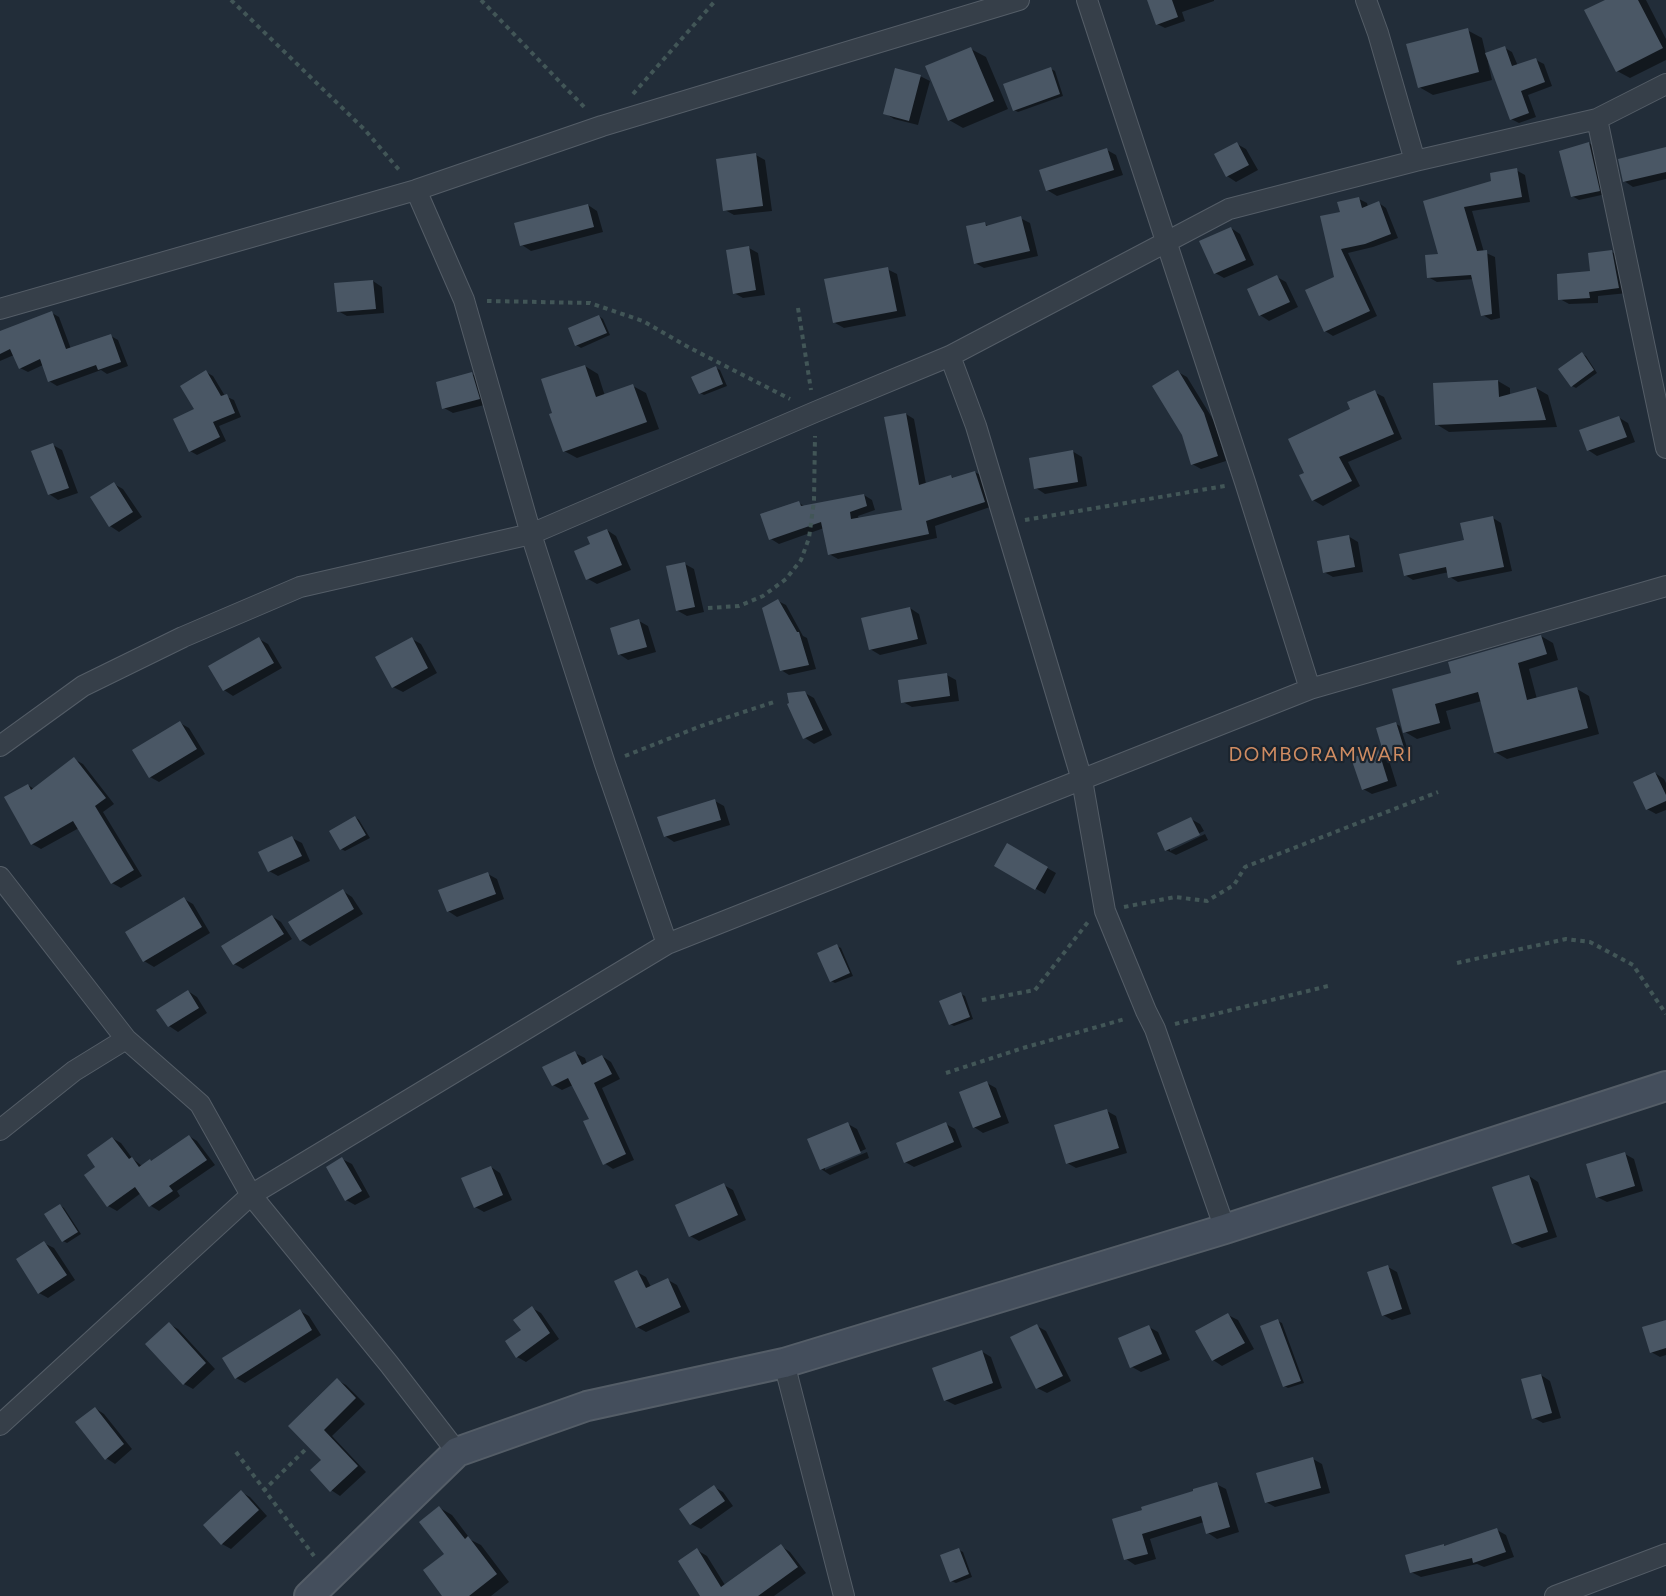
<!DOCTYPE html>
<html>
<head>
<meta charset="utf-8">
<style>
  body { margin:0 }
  canvas { display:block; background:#222d39 }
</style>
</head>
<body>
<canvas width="1666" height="1596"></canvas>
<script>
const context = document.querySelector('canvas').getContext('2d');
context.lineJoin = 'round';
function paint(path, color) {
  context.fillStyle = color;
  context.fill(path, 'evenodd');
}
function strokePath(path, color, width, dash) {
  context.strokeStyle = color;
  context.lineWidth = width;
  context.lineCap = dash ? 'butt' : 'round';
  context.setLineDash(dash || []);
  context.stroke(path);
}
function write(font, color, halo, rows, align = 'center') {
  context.font = font + ' Figtree,sans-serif';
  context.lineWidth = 4.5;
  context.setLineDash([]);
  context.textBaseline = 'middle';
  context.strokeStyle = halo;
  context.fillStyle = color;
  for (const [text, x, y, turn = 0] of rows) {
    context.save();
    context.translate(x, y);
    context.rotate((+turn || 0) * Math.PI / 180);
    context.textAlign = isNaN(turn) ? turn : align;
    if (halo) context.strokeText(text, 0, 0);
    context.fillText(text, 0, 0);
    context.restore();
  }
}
paint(new Path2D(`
  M1148,0H1214V1L1182,12L1185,21L1165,28L1157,24Z
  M1608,0H1646L1666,39V60L1630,78L1617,71Z
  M1467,30L1482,38L1486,55L1505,48L1512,52L1518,66L1536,60L1544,64L1552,86L1528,95L1536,117L1519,123L1511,119L1490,62H1488L1492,80L1433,95L1419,87Z
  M971,49L986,57L1008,109L963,128L949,120Z
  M1051,69L1055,71L1063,96L1018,112L1014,110Z
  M920,76L930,81L918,125L894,119L885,113Z
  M1589,143L1595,147L1606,194L1579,200L1572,196Z
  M1237,144L1246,149L1258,170L1236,182L1227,176Z
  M1666,149V179L1633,187L1624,181Z
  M1107,150L1116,155L1123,175L1057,196L1047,190Z
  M756,155L765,160L772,211L734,215L725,210Z
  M1516,170L1525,175L1530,202L1472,211L1484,252L1495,257L1500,318L1491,320L1483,315L1474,279L1437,282L1428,277L1440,255L1424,202L1493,182Z
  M1359,199L1367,203L1368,207L1379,203L1386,208L1398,238L1373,247L1348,253L1377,316L1333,336L1325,331L1336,277L1341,213Z
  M588,205L597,211L603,232L531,251L522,245Z
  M1020,218L1030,223L1038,256L984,268L975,263L985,224L990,227Z
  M1231,228L1240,234L1254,265L1224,278L1215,273Z
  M749,248L758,253L765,295L743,298L734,293Z
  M1612,252L1621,257L1628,293L1598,296V303L1569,304L1560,299L1592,273Z
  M887,269L897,274L906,316L844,328L835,323Z
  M1277,277L1286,282L1298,307L1269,321L1260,315Z
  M373,281L382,287L384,313L347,316L338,311Z
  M52,313L59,317L71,349L111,336L118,340L128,366L107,374L101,370L57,386L49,381L43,365L28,372L20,368L14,355L0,361V333Z
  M599,316L603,319L610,335L581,348L576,345Z
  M1582,354L1586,356L1597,373L1576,388L1572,386Z
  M585,366L598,374L605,396L633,386L646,393L659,429L577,458L564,451Z
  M716,368L720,370L727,386L704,395L700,393Z
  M206,372L213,376L225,396L234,400L241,417L219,426L226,441L197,455L190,451L196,409Z
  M1178,372L1187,377L1214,421L1226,461L1201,469L1192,464Z
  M472,374L481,379L488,404L453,413L444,408Z
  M1498,381L1510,388V395L1536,388L1548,395L1557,427L1449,432L1436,424Z
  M1374,392L1384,397L1402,439L1348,462L1360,486L1323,506L1313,500L1306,474L1352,410Z
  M906,414L914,419L926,484L951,476L954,479L975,472L984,477L993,506L935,526L937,538L838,559L829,554L824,528L779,544L771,539L799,503L806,507L864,495L872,500L875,510L858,516L859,520L903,511Z
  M1618,417L1628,423L1635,442L1597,456L1588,450Z
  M53,445L62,450L78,493L58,500L49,494Z
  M1072,451L1082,457L1087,486L1045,494L1036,488Z
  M114,484L123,489L142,517L119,532L110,526Z
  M1493,518L1501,523L1512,571L1458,582L1450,577L1449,572L1413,580L1405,575L1465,541Z
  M607,530L616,536L631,570L597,584L588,579Z
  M1348,536L1358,542L1363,572L1333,577L1324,572Z
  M685,564L694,569L704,612L687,616L678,611Z
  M778,601L786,605L803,636L807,638L816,669L789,675L781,670Z
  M910,608L919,614L927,644L880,655L870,649Z
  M639,621L648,626L656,652L628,660L619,654Z
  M1541,636L1553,643L1558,660L1529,669L1537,699L1577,689L1589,696L1599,734L1507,759L1495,752L1482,701L1446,711L1451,729L1417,739L1405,732L1453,674Z
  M259,639L268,644L282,668L233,696L224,690Z
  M412,639L421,644L437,673L403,692L393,687Z
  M947,675L956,680L959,701L912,707L903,702Z
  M805,693L814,698L832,735L814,744L805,738Z
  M180,723L189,728L205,754L159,782L150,777Z
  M1396,724L1400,726L1409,753L1391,759L1388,757L1397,786L1372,794L1363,789L1378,751L1386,755Z
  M74,759L83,764L114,804L103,812L142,876L121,888L112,883L79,828L41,849L32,844L28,785L34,789Z
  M1655,773L1664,779L1666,783V810L1656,814L1647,809Z
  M715,801L724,806L730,825L674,842L665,836Z
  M355,817L359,820L370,838L345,851L341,849Z
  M1191,819L1200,824L1204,831L1170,847V851L1205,834L1208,840L1176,855L1166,850Z
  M292,838L302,843L310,861L278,876L269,871Z
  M1007,845L1056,873L1045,894L996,866Z
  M488,874L497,879L504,899L457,917L448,911Z
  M343,891L352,897L363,914L310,946L301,940Z
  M184,899L193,904L210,933L154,967L144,961L127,932Z
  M272,916L281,922L292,939L243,969L234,964Z
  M837,946L841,948L853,976L835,983L831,981Z
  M188,991L197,997L207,1013L178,1032L169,1026Z
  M961,994L965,996L973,1019L954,1026L950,1024Z
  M575,1053L585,1058L587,1064L602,1056L611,1062L620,1079L602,1088L634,1160L613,1169L604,1163L591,1119L573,1085L562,1090L553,1085Z
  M987,1083L996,1088L1009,1123L983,1133L974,1127Z
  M1107,1111L1116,1116L1127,1153L1076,1168L1067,1163Z
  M848,1124L857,1129L866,1149L825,1167V1170L867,1152L869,1158L830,1175L821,1169Z
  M946,1124L955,1129L962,1147L914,1167L905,1162Z
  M189,1136L197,1141L215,1165L177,1191L180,1196L159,1211L151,1206L141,1193L117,1211L108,1206L97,1167L112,1138L121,1143L132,1158L142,1166L152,1162Z
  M1625,1154L1634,1159L1643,1191L1607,1202L1597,1197Z
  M342,1159L352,1164L370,1197L355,1205L346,1200Z
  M491,1167L500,1173L512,1200L484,1212L475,1207Z
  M1529,1176L1538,1182L1557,1237L1522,1248L1513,1243Z
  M724,1185L733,1190L746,1220L699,1241L690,1236Z
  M60,1205L64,1208L81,1234L67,1243L63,1241Z
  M44,1243L54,1248L75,1280L48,1298L39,1293Z
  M1388,1267L1397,1272L1411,1314L1392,1320L1383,1315Z
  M637,1272L646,1277L651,1287L668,1280L677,1285L690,1312L646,1332L637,1327Z
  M532,1308L541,1313L559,1339L526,1362L517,1357Z
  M300,1311L309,1316L321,1335L245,1383L236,1378Z
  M1228,1315L1238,1320L1254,1349L1222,1366L1213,1360L1197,1331Z
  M1278,1321L1282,1323L1304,1383L1288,1388L1284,1386Z
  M1666,1322V1355L1660,1357L1651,1352Z
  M169,1324L178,1329L215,1369L193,1389L184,1384Z
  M1037,1326L1046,1331L1071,1381L1047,1393L1037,1388Z
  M1149,1327L1158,1332L1170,1360L1141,1372L1132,1367Z
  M981,1351L991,1357L1002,1388L955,1405L945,1400Z
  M1541,1375L1550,1381L1561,1418L1543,1423L1534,1418Z
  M337,1380L346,1385L365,1404L332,1436L366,1472L340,1496L331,1490L323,1461L290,1426Z
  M95,1408L104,1414L132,1449L115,1464L106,1458Z
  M1313,1459L1322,1464L1330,1493L1275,1507L1266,1502Z
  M1216,1484L1226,1489L1239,1532L1217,1539L1208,1533L1204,1522L1150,1539L1156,1559L1135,1565L1126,1559L1114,1520Z
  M714,1487L723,1492L733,1506L701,1529L691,1524Z
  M241,1492L250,1497L267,1516L231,1549L222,1544Z
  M440,1508L452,1515L471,1540L481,1545L509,1582L491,1596H444L446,1555Z
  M1497,1530L1506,1535L1514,1557L1484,1567L1477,1564L1421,1577L1411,1572L1444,1546Z
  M781,1546L790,1552L806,1573L774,1596H706L697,1550L707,1556L725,1585Z
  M959,1550L963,1552L972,1577L956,1583L951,1581Z`), '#0007');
paint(new Path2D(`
  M1147,0H1172L1178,17L1156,25Z
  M1605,0H1638L1663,48L1616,72L1584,10Z
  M1468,28L1479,72L1418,88L1406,44Z
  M1505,46L1512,66L1536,58L1545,82L1521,91L1529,113L1510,120L1485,53Z
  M971,47L994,101L948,121L925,66Z
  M1051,67L1060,94L1013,111L1003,84Z
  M895,68L921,75L909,121L883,114Z
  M1237,142L1249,165L1226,177L1214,154Z
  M1589,142L1600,191L1571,197L1559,151Z
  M1666,147V172L1623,182L1618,159Z
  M1107,148L1114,170L1046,191L1039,170Z
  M756,153L763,206L723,211L716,159Z
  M1517,168L1522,197L1464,207L1477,251L1487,250L1492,314L1481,316L1471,275L1427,278L1425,255L1438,254L1423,201L1491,181L1490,173Z
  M1359,197L1362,208L1379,201L1391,234L1365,244L1341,249L1370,311L1324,332L1305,290L1334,277L1320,216L1340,212L1337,202Z
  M588,204L594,227L520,246L514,223Z
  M1021,216L1030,251L974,264L966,226L985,222L986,226Z
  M1231,227L1246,260L1214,274L1199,241Z
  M749,246L756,290L733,294L726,250Z
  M1612,250L1619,288L1589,292L1590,298L1558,300L1557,274L1590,271L1588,253Z
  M888,267L897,311L833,323L824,279Z
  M1277,275L1290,302L1259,316L1247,289Z
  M373,280L376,309L337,312L334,283Z
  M52,311L66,349L111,334L121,362L98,370L96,365L48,382L40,359L19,369L10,349L0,354V331Z
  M599,315L607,333L575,346L568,328Z
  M1582,352L1594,370L1571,387L1558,369Z
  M585,365L596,397L633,384L647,422L563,452L549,414L552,413L541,379Z
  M716,366L723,384L699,394L691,377Z
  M206,370L221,396L227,394L235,413L213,422L220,437L189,452L173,419L194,409L180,386Z
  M1178,370L1204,413L1218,456L1191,465L1182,435L1152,386Z
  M472,372L480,399L442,409L436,382Z
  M1498,380L1499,397L1536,387L1546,420L1435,425L1433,383Z
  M1375,390L1394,434L1339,457L1352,481L1312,501L1299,475L1304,473L1288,439L1350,409L1347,402Z
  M906,413L919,485L951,475L952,478L975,471L985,502L926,521L929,534L828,555L821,522L769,540L760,514L799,501L801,506L864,494L867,506L850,512L851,519L902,510L884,417Z
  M1619,416L1627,437L1587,451L1579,430Z
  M53,443L69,488L48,495L31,451Z
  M1073,450L1078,482L1034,489L1029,458Z
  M114,482L133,512L109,527L90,497Z
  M1493,516L1504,567L1448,578L1446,567L1404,576L1399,554L1464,540L1460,523Z
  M607,529L622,565L586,580L574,551L590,544L587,537Z
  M1349,535L1355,567L1323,573L1317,541Z
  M685,562L695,607L676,611L666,566Z
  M778,599L797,632H799L809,665L780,671L762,608Z
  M910,607L918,639L869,650L861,618Z
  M639,619L647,647L618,655L610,628Z
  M1541,635L1547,654L1518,663L1527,700L1577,687L1588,728L1494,753L1478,692L1435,704L1440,723L1403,733L1392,689L1451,673L1448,662Z
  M259,637L274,663L223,691L208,666Z
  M412,637L428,668L392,688L375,657Z
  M947,673L950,696L901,703L898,680Z
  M805,691L823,730L803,739L787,704L789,703L787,693Z
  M180,721L197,749L149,778L132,750Z
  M1396,722L1405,751L1385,758L1376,728Z
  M1378,749L1388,781L1362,790L1351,758Z
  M74,757L106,798L95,806L134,870L111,884L73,821L31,845L4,797L28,784L31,790Z
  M1655,772L1666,795V801L1646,810L1633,782Z
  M715,799L721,820L664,837L657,817Z
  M355,816L366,835L340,850L329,831Z
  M1191,817L1200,835L1165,851L1157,833Z
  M292,836L302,856L268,872L258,852Z
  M1007,843L1048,867L1035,890L994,866Z
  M488,872L496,894L447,912L438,890Z
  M343,889L354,909L300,941L288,922Z
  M184,897L202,927L143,962L125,932Z
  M272,915L284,934L233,965L221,946Z
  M837,944L850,973L830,982L817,953Z
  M188,990L199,1008L168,1027L156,1010Z
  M961,992L970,1017L949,1025L939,1001Z
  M575,1051L582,1065L602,1055L612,1074L594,1083L626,1154L603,1165L583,1121L589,1119L568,1078L552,1086L542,1067Z
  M987,1081L1001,1117L973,1128L959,1092Z
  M1107,1109L1119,1148L1066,1164L1054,1125Z
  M848,1122L861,1153L820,1170L807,1139Z
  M946,1122L954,1142L904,1163L896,1143Z
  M189,1135L207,1160L169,1186L173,1191L149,1207L135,1187L107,1207L84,1175L95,1167L87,1155L112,1137L129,1159L132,1157L139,1167L150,1159L151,1161Z
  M1625,1152L1635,1186L1596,1198L1586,1164Z
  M342,1157L362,1191L345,1201L326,1167Z
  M491,1166L503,1195L474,1208L461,1178Z
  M1529,1175L1548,1232L1512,1244L1492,1187Z
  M724,1183L738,1215L689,1237L675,1205Z
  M60,1204L78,1232L62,1242L44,1214Z
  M44,1241L67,1275L38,1294L16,1259Z
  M1388,1265L1402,1309L1382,1316L1367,1272Z
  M637,1270L646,1288L668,1278L681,1307L636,1328L614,1281Z
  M532,1306L550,1333L516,1358L505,1341L521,1330L513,1320Z
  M300,1309L312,1330L235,1379L222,1358Z
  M1228,1313L1245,1343L1212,1361L1195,1331Z
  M1278,1319L1301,1381L1283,1387L1260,1326Z
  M1666,1320V1348L1650,1353L1642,1327Z
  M169,1322L206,1363L183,1385L145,1344Z
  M1037,1324L1063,1376L1036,1389L1010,1337Z
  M1149,1325L1162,1354L1130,1368L1118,1338Z
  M982,1350L993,1383L944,1401L932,1368Z
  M1541,1374L1552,1413L1532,1419L1521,1379Z
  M337,1378L356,1398L324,1430L358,1466L330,1492L310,1470L321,1460L288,1426Z
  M95,1407L124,1444L105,1460L75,1422Z
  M1313,1457L1321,1488L1265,1503L1256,1473Z
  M1217,1482L1230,1527L1206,1534L1201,1516L1142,1534L1148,1554L1124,1560L1112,1519L1142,1510L1141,1507L1193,1491V1489Z
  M714,1485L725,1501L690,1525L679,1509Z
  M241,1490L259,1510L221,1545L203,1525Z
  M439,1506L465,1539L468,1536L497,1574L469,1596H442L423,1570L444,1554L419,1522Z
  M1497,1528L1506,1552L1473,1563L1472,1558L1410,1573L1405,1555L1444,1544V1546Z
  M781,1544L798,1567L758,1596H700L678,1561L697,1548L721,1587Z
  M959,1548L969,1574L950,1582L940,1555Z`), '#4a5765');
const street = new Path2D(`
  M1087,0L1245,482L1310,689
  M1366,0L1378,33L1415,161
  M1597,119L1666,448
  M416,190L464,300L531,534L605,764L667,944
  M0,309L416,190L602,126L1019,0
  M950,356L976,426L1082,780L1105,911L1146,1011L1155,1029L1225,1229
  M0,746L83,686L183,637L300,587L531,534L815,412L950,356L1229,209L1415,161L1597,119L1666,84
  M0,877L126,1039L200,1104L251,1195L389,1364L457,1452
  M0,1130L74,1071L126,1039
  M784,1363L844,1596
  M0,1425L251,1195L667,944L1310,689L1666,586
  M1555,1596L1666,1554`);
const secondary = new Path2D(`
  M309,1596L457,1452L587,1406L784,1363L1225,1229L1666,1086`);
strokePath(street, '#545d67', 22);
strokePath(secondary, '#545d67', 32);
strokePath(new Path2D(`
  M231,0L365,130L400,171
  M481,0L586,109
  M633,94L716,0
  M487,301L590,303L643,321L690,348L790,399
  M798,308L811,390
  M1025,520L1225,486
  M708,608L739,606L763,596L786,579L801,560L809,538L814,501L815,436
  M625,756L701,726L774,702
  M1124,907L1175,897L1207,901L1234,885L1245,867L1438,792
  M1457,963L1566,939L1590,942L1633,965L1666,1014
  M982,1000L1035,990L1088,922
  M1175,1024L1328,986
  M946,1073L1023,1048L1125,1019
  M236,1452L314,1556
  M263,1491L308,1447`), '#425657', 4, [4.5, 4.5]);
strokePath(street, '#363f49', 20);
strokePath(secondary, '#444e5c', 28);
context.letterSpacing = '1.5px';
write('20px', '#d08c62', '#1b242e', [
  ["DOMBORAMWARI",1321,755]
]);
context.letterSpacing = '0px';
</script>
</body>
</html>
